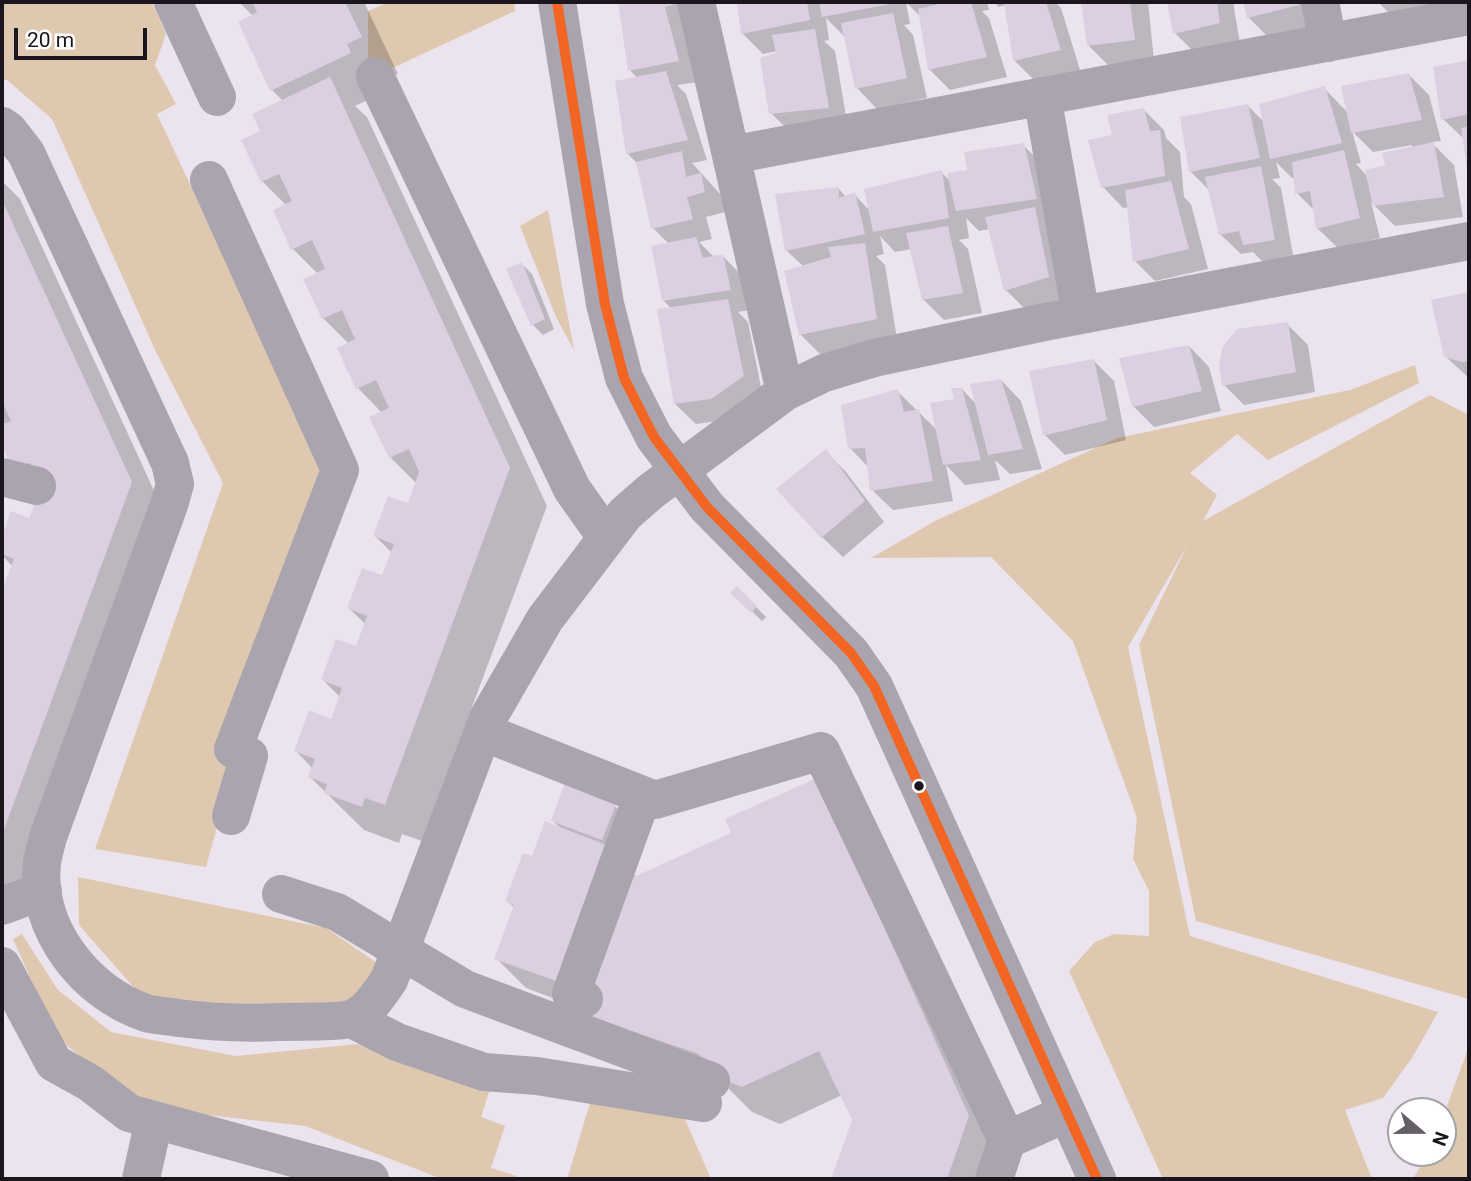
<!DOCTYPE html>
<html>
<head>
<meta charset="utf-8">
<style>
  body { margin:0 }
  #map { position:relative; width:1471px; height:1181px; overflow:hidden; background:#ebe4ee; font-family:Roboto,sans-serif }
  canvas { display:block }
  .frame { position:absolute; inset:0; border:4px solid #1b161d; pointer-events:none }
  .north { position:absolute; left:1387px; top:1097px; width:70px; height:70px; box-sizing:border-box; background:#fff; border:2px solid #a4a2a5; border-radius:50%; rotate:110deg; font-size:19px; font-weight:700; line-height:28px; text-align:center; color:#1b161d }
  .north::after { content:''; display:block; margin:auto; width:24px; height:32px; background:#645e66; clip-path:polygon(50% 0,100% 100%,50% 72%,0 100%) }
  .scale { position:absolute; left:14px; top:28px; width:133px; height:32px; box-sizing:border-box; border:4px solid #1b161d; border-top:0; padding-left:9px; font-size:21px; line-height:24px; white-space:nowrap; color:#1b161d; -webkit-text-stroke:5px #fff; paint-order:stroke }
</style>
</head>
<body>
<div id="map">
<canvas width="1471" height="1181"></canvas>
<div class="frame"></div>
<div class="north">N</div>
<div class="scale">20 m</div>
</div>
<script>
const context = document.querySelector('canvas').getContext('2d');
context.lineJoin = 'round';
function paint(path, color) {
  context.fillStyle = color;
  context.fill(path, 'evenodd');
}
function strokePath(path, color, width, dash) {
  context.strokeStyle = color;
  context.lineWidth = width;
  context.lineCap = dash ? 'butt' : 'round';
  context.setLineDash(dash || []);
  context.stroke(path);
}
paint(new Path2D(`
  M2,2H152L166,34L155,65L176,104L157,114L326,474L235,763L206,867L95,849L223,483L156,352L52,119L7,80L2,79Z
  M389,2H514L515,11L384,72L368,57V11Z
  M548,210L574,350L556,317L520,226Z
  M1415,365L1419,383L1268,460L1237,434L1190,473L1217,495L1203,521L1430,395L1469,415V999L1196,921L1139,645L1187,546L1128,647L1190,936L1438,1012L1412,1058L1383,1098L1345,1110L1372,1179H1163L1069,971L1095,942L1114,934L1149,936V891L1133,859L1137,818L1073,641L991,557L871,558L935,521L1117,438L1350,390Z
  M78,877L326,928L380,965L347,1009L242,1012L143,998L79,925Z
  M22,934L58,990L111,1032L236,1056L358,1044L490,1089L481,1117L505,1126L491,1168L517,1176L516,1179H442L305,1126L163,1110L116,1087L56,1036L13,939Z
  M1469,1046V1179H1413L1428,1153H1443V1117Z
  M593,1093L685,1119L711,1179H567Z`), '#dfc8b0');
paint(new Path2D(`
  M239,2H364L398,74L383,81L387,91L355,106L367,117L547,506L422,841L402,834L399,843L364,830L310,777L313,769L296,751L332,721L340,697L323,680L358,648L366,625L349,608L383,578L392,553L375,536L409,506L417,484L390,457L382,413L358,388L339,348L349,344L323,318L306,280L318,274L293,249L286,205L262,181V131L283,101L272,90L253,16Z
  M619,2H692L698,82L677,85L686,94L707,160L692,163L721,195L725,212L706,217L712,239L699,242L715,258L723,256L743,277L750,310L738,312L748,322L763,397L732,419L696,424L675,404L672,309L663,300L669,244L653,228L638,164L627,153L638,79L630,70Z
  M739,2H987L989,10L982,11L989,18L1007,77L950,90L929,69L921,17L906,2L910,24L904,25L913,35L927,98L877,109L857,88L845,37L826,18L829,40L824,41L835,51L848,128L791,133L771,113L782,50L763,54L742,33Z
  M994,2H1055L1061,8L1080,70L1035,81L1014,60L1006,5L999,7Z
  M1083,2H1148L1154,60L1109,66L1088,45Z
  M1169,2H1233L1240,43L1195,53L1175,33Z
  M1245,2H1313L1319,25L1269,38L1248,17Z
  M1378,2H1439L1442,14L1398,22Z
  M1469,62V173L1464,139L1443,119L1435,69Z
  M1409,75L1429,95L1441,141L1431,142L1454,165L1463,217L1395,226L1371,202L1380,238L1338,248L1317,228L1314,210L1297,193L1295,178H1292L1276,162L1280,178L1272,179L1281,188L1294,260L1266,265L1253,252L1241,254L1220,234L1210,191L1190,171L1248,106L1265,123L1324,88L1348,113ZM1352,131L1373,152L1412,145L1413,149L1368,177L1356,164L1361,163Z
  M1143,109L1164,130L1166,138L1180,152L1184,197L1191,204L1208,269L1155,281L1135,261L1129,207L1123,208L1103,187L1114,137Z
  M1023,145L1044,166L1069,297L1026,310L1006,290L990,229L979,231L966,218L969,238L959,240L968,249L982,313L944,320L923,299L912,249L895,252L880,236L884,254L876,256L885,265L897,339L821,355L800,334L804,267L786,250L839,189L846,197L854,194L870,211L941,172L951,182Z
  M2,181L20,199L168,521L29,899L2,911V591L4,592L13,567L2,555V542L12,514L30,521L40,494L15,469L2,442V427L6,425L2,421Z
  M522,264L532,274L554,329L543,335L533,325Z
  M1469,293V378L1446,357L1433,301Z
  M1287,324L1308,345L1315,392L1244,405L1224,385Z
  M1189,346L1209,367L1221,411L1154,427L1133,406Z
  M1094,361L1114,381L1126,440L1065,455L1045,435Z
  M1001,380L1021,401L1042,469L1010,474L995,460L1000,480L965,485L946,465L953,501L893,510L872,490L869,468L850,448L897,391L937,430L962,389L977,405Z
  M826,452L846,472L884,522L843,557L822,537Z
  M737,588L766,617L762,621L733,593Z
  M817,780L1006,1154L997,1179H833L854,1120L842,1095L780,1124L752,1112L727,1087L582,1009L526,988L497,959L515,908L507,901L533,858L562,830L553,821L615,806L625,816L606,846L635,876L634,879L733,834Z`), '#0003');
paint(new Path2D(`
  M252,2H345L362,37L347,44L351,53L270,91L238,22L257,12Z
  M618,2H682L665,7L679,61L628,71Z
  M737,2H807L810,20L741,34Z
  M819,2H891V4L822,17Z
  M947,2H971L987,57L928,70L918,9Z
  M1004,2H1046L1061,50L1013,61Z
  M1081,2H1130L1135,40L1087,46Z
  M1167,2H1217L1220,23L1173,34Z
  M1243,2H1299V5L1247,18Z
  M893,13L907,78L855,89L841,23Z
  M815,29L829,108L769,114L760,58L776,53L772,35Z
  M1469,60V114L1441,120L1433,67Z
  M666,71L688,140L626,154L615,81Z
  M1409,73L1422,120L1351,133L1341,86Z
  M330,77L510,468L385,805L365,798L362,807L324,793L327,784L308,777L315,759L294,751L309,710L331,719L342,688L321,680L336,639L356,646L367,616L347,608L362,568L382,575L394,544L373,536L388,496L408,503L419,472L409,449L389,458L369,417L389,408L376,380L356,389L337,348L355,339L342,310L322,319L303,279L325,269L312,240L291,250L273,210L292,201L279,174L261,182L241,140L260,131L252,114Z
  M1325,86L1342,143L1270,159L1259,104Z
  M1248,104L1260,158L1189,172L1180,117Z
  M1144,108L1150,131L1160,130L1165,176L1101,188L1088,140L1112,135L1107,115Z
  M1469,126V174H1468L1461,128Z
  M1434,142L1444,197L1373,206L1365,170L1385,165L1382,153Z
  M1024,143L1037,199L956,211L947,173L967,170L964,152Z
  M1344,150L1360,218L1316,229L1310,191L1295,194L1292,162Z
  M682,151L686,177L701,173L705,192L687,197L693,219L651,229L636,162Z
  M1261,166L1275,240L1243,245L1239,231L1219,235L1205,177Z
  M942,170L949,218L873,232L864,189Z
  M1171,181L1189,249L1133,262L1125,190Z
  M839,187V198L855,192L865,234L785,251L775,194Z
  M2,200L132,482L2,835V589L14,559L2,554V537L11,511L29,518L41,487L30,463L13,470L2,446V425L11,421L2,401Z
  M1035,207L1049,277L1004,291L985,217Z
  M948,226L963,293L922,300L906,233Z
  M696,237L703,258L723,254L731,290L662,301L651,246Z
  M865,243L877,319L799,335L784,271L831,257L828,247Z
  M522,262L545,319L531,326L506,269Z
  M1469,292V361L1462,362L1444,357L1431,300Z
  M728,299L744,376L711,399L674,404L657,309Z
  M1288,322L1296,372L1222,386L1219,366L1222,348L1237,329Z
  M1189,345L1202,391L1132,407L1119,358Z
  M1094,359L1107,420L1043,436L1029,371Z
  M1001,379L1023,449L988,455L970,384Z
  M951,388H962L981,460L943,465L930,403L954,399Z
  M898,389L904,412L919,409L933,481L870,491L865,448L848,449L841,405Z
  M826,449L865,501L821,538L776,489Z
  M737,586L757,606L751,613L730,593Z
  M817,778L969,1116L947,1179H831L852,1120L819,1051L742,1087L713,1075L699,1054L579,1013L625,881L731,833L725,819Z
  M564,785L616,804L602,840L551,821Z
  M545,821L606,845L556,981L494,959L514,905L505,901L523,853L532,856Z`), '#dbcfe1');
strokePath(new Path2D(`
  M173,2L217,97
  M557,2L605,304L624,378L654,437L707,507L851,653L874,686L1097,1179
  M696,2L785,392
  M1320,2L1328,43
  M375,76L572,489L606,537
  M1042,96L1081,315
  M2,126L8,130L26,153L170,463L175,484L169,505L48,837C46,846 43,854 42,863C35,929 86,993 146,1013C156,1016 168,1016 178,1018C211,1022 245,1024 279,1022C294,1021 341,1023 353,1018C369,1011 379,994 389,980L488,718L545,619L625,514L650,492L785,392L824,373L874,358L1045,322L1469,241
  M731,155L1469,16
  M209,180L340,470L233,749L249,756L231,816
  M2,477L37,486
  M483,732L655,800L821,751L1007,1140L994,1179
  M281,894L337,912L465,989L711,1081
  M2,906L43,891
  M2,966L54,1063L90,1083L129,1113L370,1179
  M584,999L571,994L643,795
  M352,1019L397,1042L484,1072L537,1076L703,1103
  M1007,1140L1067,1113
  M141,1179L154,1120`), '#aaa4ae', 38);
strokePath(new Path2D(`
  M557,2L605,304L624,378L654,437L707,507L851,653L874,686L1097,1179`), '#f26522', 10);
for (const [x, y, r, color] of [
  [919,786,6,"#1b161d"]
]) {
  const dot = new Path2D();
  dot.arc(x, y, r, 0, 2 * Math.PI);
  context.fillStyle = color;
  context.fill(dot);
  strokePath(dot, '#fff', 2.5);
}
</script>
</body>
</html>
